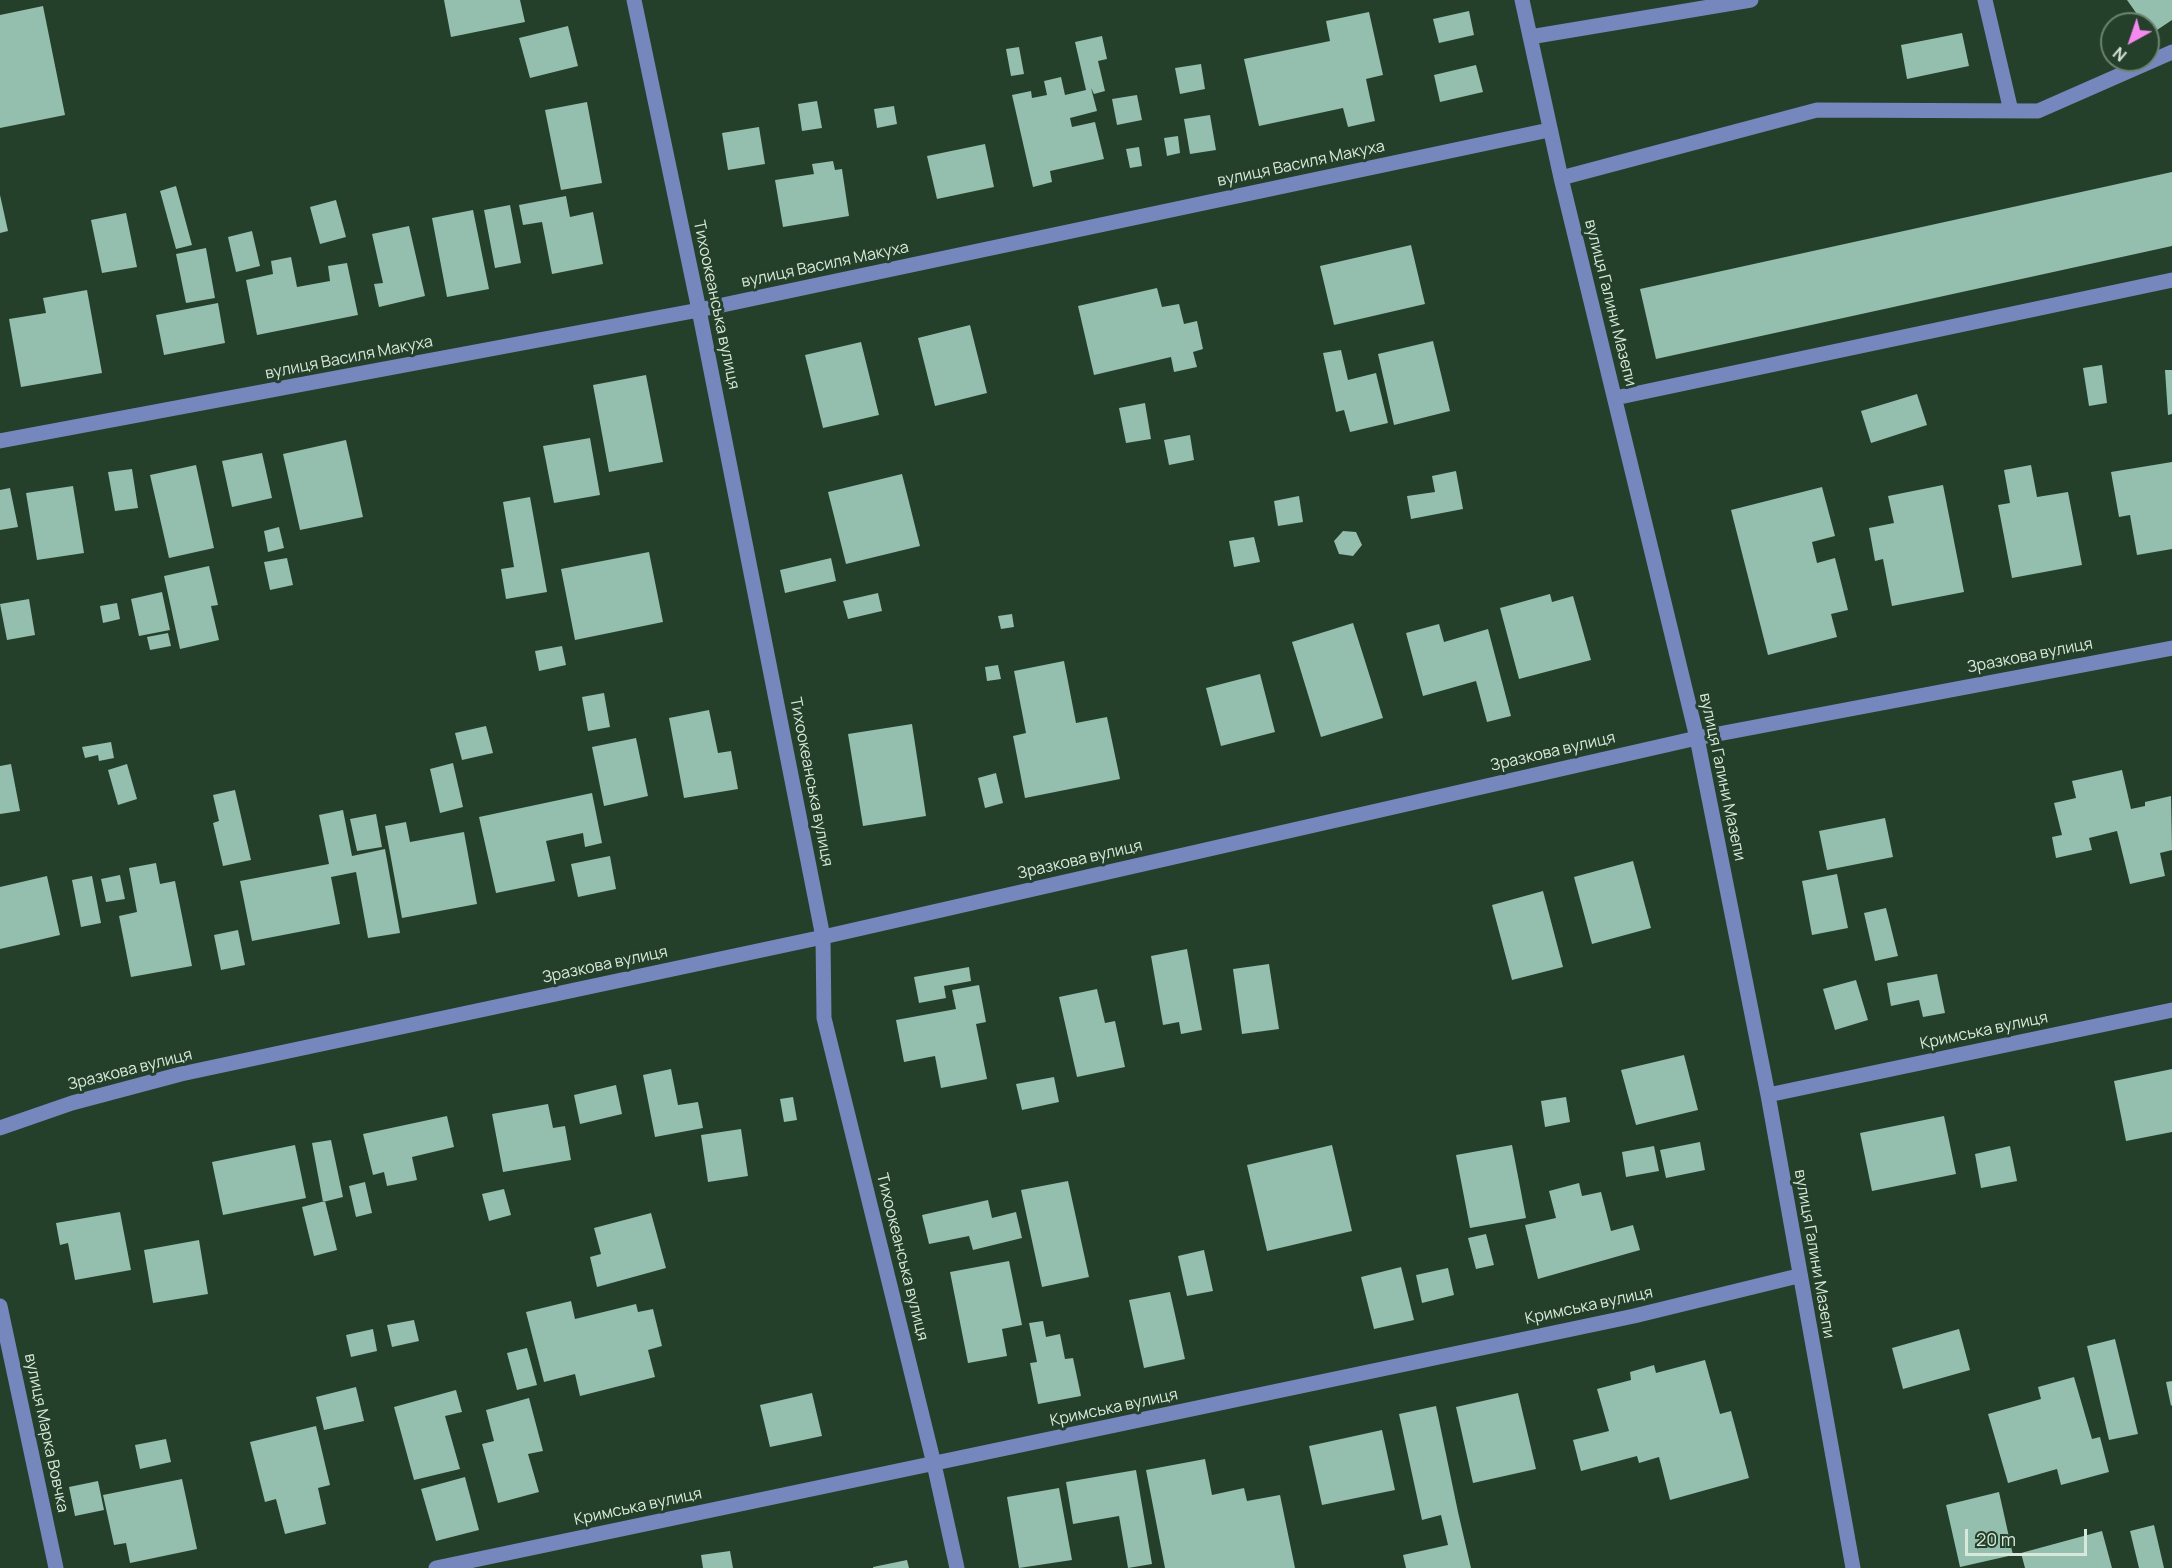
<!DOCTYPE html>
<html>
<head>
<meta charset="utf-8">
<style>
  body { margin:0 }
  #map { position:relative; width:2172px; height:1568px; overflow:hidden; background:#243f2a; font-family:Manrope,sans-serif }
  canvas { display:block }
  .north { position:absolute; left:2100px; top:12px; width:60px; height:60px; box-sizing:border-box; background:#243f2a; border:2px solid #6c8370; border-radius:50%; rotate:220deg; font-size:16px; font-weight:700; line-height:24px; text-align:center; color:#d8e8da }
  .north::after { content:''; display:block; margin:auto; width:21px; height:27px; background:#f589ef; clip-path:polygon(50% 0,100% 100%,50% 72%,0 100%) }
  .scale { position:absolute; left:1965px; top:1529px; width:122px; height:27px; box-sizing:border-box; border:3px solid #d8e8da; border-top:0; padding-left:8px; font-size:18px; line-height:21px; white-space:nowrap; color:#d8e8da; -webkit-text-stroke:4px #243f2a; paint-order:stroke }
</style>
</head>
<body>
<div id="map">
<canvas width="2172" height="1568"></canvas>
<div class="north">N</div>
<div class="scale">20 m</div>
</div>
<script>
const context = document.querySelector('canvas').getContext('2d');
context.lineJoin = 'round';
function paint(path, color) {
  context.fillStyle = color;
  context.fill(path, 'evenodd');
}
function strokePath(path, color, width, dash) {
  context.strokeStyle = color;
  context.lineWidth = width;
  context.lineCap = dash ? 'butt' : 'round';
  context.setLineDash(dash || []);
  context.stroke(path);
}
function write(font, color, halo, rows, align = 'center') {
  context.font = font + ' Manrope,sans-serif';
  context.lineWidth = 6;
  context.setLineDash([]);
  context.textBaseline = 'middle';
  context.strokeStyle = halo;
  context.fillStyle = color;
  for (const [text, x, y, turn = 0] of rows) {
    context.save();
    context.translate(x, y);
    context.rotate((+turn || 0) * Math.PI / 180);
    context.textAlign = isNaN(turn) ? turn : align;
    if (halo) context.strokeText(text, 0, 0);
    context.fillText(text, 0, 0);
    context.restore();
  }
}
paint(new Path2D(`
  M444,0H520L525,22L451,37Z
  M2127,0H2172V20L2151,34L2148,24H2144Z
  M43,6L65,115L0,128V15Z
  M1469,11L1474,35L1439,43L1433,19Z
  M1369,12L1383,75L1366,79L1375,121L1348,127L1343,108L1259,126L1244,59L1330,41L1326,21Z
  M568,26L578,66L530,78L519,38Z
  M1962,33L1969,66L1907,79L1901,45Z
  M1102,36L1107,59L1098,61L1105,91L1094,94L1091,88L1097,111L1070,118L1072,127L1095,122L1104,159L1050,171L1052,182L1033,187L1012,95L1031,91L1032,98L1047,95L1044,81L1061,77L1065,95L1086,90L1075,42Z
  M1019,47L1024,74L1011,76L1006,49Z
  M1201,64L1205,89L1180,94L1175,68Z
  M1476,65L1483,92L1440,102L1434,75Z
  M1137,95L1142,120L1117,125L1112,99Z
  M817,101L822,128L802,131L798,104Z
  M587,102L602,183L561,190L545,110Z
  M894,106L897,124L877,128L874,109Z
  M1210,115L1216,150L1190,154L1184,119Z
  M759,127L765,164L728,170L722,133Z
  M1178,136L1180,153L1167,156L1164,138Z
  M985,144L994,187L937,199L927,156Z
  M1139,147L1142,166L1130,168L1126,149Z
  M833,161L835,170L842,169L849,216L783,227L775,180L814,174L812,164Z
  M2172,172V246L1656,359L1640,289Z
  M176,186L192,245L176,249L160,191Z
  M0,195L8,231L0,233Z
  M566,196L570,217L593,212L603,264L552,274L542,222L523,225L519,205Z
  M336,200L346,237L320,244L310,207Z
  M510,205L521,263L495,268L484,210Z
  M473,210L489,289L447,297L432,218Z
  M126,213L137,267L102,273L91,220Z
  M409,226L425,296L379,307L374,284L383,283L372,234Z
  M252,231L260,266L236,272L228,237Z
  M1411,245L1425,304L1334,325L1320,266Z
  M206,248L215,298L186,303L176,254Z
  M291,257L297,287L330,281L328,266L347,263L358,315L257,335L246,280L273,274L271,261Z
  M1157,288L1162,307L1179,304L1184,324L1197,321L1203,349L1193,352L1197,367L1174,372L1171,357L1094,375L1078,306Z
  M87,290L102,373L21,387L9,319L46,313L43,298Z
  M218,303L225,343L164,355L156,315Z
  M970,325L987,393L935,406L918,338Z
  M1433,341L1450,411L1394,425L1378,354Z
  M861,342L879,415L823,428L805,355Z
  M1341,350L1348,380L1376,373L1388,423L1350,432L1344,410L1336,412L1323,353Z
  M2102,365L2107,403L2089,406L2083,368Z
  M2165,370H2172V414L2168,415Z
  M646,375L663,462L609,472L593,385Z
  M1917,394L1927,425L1871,443L1861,411Z
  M1145,403L1151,439L1126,443L1119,408Z
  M1190,435L1194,460L1169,465L1164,440Z
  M590,438L600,495L554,503L543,446Z
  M346,440L363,517L300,530L283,454Z
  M262,453L272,498L232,507L222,461Z
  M2172,462V549L2137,555L2130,515L2119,517L2111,472Z
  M196,465L214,548L169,558L150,475Z
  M2031,465L2037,497L2068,492L2082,565L2012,578L1998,505L2010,503L2004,470Z
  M132,469L138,508L115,511L108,472Z
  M1456,471L1463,509L1411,519L1407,496L1435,492L1432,476Z
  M902,474L920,546L846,564L828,492Z
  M1943,485L1964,592L1892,606L1883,559L1875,561L1869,528L1894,523L1888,496Z
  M73,486L84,553L37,560L26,493Z
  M1822,487L1835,536L1812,542L1817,563L1835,558L1848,610L1831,614L1837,637L1768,655L1731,510Z
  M10,488L18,527L0,530V490Z
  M1299,496L1303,522L1278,526L1274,501Z
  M530,497L547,592L506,599L501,569L514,567L503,502Z
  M279,527L284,548L268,552L264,531Z
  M1343,531L1356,532L1362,545L1353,556L1339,554L1334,541Z
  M1254,537L1260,562L1234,567L1229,541Z
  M649,552L663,622L575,640L561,569Z
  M287,558L293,585L270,590L264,562Z
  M831,558L836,581L785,593L780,570Z
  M209,566L218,605L211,606L219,640L180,649L164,576Z
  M162,592L170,630L139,636L131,599Z
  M878,593L882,611L848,619L843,601Z
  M1550,594L1552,602L1573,596L1591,660L1519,679L1500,608Z
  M29,599L35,635L7,640L0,604Z
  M117,603L120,619L103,623L100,606Z
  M1012,614L1014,627L1001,629L998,616Z
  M1353,623L1383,718L1321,737L1292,642Z
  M1439,624L1444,642L1488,629L1511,716L1487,722L1476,681L1423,696L1406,633Z
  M168,633L171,646L150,650L147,637Z
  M562,646L566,665L539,671L535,651Z
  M1064,661L1076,723L1107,717L1120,779L1025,798L1013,736L1026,733L1014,671Z
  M998,665L1001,679L987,681L985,667Z
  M1260,674L1275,732L1221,746L1206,688Z
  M604,693L610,727L588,731L582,697Z
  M709,710L718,753L731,751L738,789L684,798L669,718Z
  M912,724L926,816L863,826L848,734Z
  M486,726L493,753L462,760L455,733Z
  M636,738L648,796L604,806L592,747Z
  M111,742L114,758L99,761L98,755L85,758L82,747Z
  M453,763L463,807L440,813L430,769Z
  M11,764L20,811L0,814V766Z
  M127,764L137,799L118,805L108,770Z
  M2122,770L2131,809L2145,806V802L2171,796L2172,850L2160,853L2165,876L2130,884L2117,831L2089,838L2092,850L2056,858L2052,837L2062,835L2054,803L2076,798L2072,781Z
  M996,773L1003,803L985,808L978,778Z
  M235,790L251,860L223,866L213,823L219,821L213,795Z
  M592,793L602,843L585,847L583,833L546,841L555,881L496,893L479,817Z
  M343,810L352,856L385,849L400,933L368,938L356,872L331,877L340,924L252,941L240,881L329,864L319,815Z
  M376,814L382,847L357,851L350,819Z
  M1885,818L1893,857L1827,870L1819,831Z
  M406,822L410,842L464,832L477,904L402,918L385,826Z
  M610,856L616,889L578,897L571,864Z
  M1633,861L1651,928L1592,944L1574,877Z
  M156,863L160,884L175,881L192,966L131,977L119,916L137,912L129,868Z
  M1837,874L1848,928L1812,935L1802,881Z
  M120,875L125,899L106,902L101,879Z
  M47,876L60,935L0,949V887Z
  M92,876L101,923L81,927L72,880Z
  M1543,891L1563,967L1512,980L1492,905Z
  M1886,908L1898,956L1875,961L1864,913Z
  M238,930L245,965L221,970L214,935Z
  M1187,949L1202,1030L1181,1034L1179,1022L1163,1025L1151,956Z
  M1269,964L1279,1029L1242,1034L1233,969Z
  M969,967L971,981L944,986L946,998L919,1003L914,977Z
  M1937,974L1945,1013L1923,1017L1919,1000L1891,1006L1887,983Z
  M1856,980L1868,1020L1835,1030L1823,989Z
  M979,985L986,1022L976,1024L987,1079L941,1088L935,1056L904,1062L896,1020L956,1009L952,990Z
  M1097,989L1105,1023L1115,1021L1125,1067L1077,1077L1059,997Z
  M1684,1055L1698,1110L1636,1125L1621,1070Z
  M671,1069L678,1105L698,1102L703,1128L655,1137L643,1075Z
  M2172,1069V1132L2126,1141L2114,1081Z
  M1054,1077L1059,1102L1022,1110L1016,1084Z
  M616,1085L622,1114L580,1124L574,1095Z
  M793,1097L797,1120L784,1122L780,1099Z
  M1566,1097L1570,1122L1545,1127L1541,1101Z
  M548,1104L553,1128L565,1126L571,1160L503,1172L492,1114Z
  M447,1116L454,1147L412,1157L417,1180L387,1186L384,1172L373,1175L363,1134Z
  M1944,1116L1956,1174L1872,1191L1860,1133Z
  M741,1129L748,1176L708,1182L701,1135Z
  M331,1140L343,1197L323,1202L312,1143Z
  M1700,1142L1705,1170L1666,1178L1660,1150Z
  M295,1145L306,1198L223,1215L212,1162Z
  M1332,1145L1352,1231L1267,1251L1247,1165Z
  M1512,1145L1526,1218L1470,1228L1456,1155Z
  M1654,1146L1659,1171L1626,1177L1622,1152Z
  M2010,1146L2017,1181L1981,1188L1975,1154Z
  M1068,1181L1089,1277L1042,1287L1021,1190Z
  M365,1182L372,1213L356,1217L349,1186Z
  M1579,1183L1582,1196L1601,1192L1611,1231L1633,1225L1640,1250L1538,1279L1525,1225L1556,1218L1549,1191Z
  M504,1189L511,1215L489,1221L482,1194Z
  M988,1200L992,1218L1016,1212L1022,1238L973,1250L969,1236L929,1244L922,1215Z
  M325,1201L337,1250L314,1256L302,1207Z
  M120,1212L131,1270L75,1280L68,1243L60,1245L56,1223Z
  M651,1213L666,1268L597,1287L590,1257L601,1254L594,1228Z
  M1486,1234L1494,1265L1476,1269L1468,1238Z
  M199,1240L208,1294L153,1303L144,1250Z
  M1204,1250L1213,1291L1187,1296L1178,1256Z
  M1009,1261L1022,1325L1002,1329L1007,1356L968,1363L950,1272Z
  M1401,1267L1414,1320L1374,1329L1361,1277Z
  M1448,1268L1454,1295L1422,1303L1416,1275Z
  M1170,1292L1185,1359L1144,1368L1129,1300Z
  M571,1301L575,1319L636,1304L638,1312L653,1309L662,1346L648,1350L655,1377L580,1396L575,1374L544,1382L526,1312Z
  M414,1320L419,1341L392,1347L387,1325Z
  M1043,1321L1046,1337L1060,1334L1065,1359L1073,1358L1081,1396L1038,1404L1030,1363L1037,1362L1029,1323Z
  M373,1329L377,1351L351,1357L346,1335Z
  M1959,1329L1970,1370L1903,1389L1892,1348Z
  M2115,1339L2138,1434L2109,1440L2087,1346Z
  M527,1348L537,1385L517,1390L507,1353Z
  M1705,1360L1720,1414L1731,1411L1749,1478L1670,1500L1659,1457L1639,1463L1637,1456L1581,1471L1573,1440L1609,1431L1597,1389L1631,1380L1630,1372L1654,1365L1656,1373Z
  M2074,1377L2092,1439L2100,1437L2109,1472L2061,1485L2057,1469L2008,1483L1988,1414L2041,1399L2038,1387Z
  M2172,1381V1405L2171,1406L2166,1382Z
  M356,1387L364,1421L324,1430L316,1397Z
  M456,1390L462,1412L445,1416L460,1469L414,1480L394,1407Z
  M812,1393L822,1436L770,1447L760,1405Z
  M1518,1393L1536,1469L1473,1483L1456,1407Z
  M529,1398L543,1451L528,1454L539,1492L498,1503L482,1444L494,1441L486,1410Z
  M1436,1406L1458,1512L1471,1568H1406L1403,1555L1448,1545L1441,1515L1422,1520L1399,1414Z
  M316,1426L330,1485L318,1488L326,1524L285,1534L276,1499L265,1502L250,1442Z
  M1382,1430L1395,1490L1322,1505L1309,1446Z
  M166,1439L171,1462L140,1469L135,1445Z
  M1205,1459L1212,1495L1244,1488L1247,1501L1280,1495L1295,1568H1165L1146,1470Z
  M1136,1470L1152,1564L1128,1568L1119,1516L1073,1524L1066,1482Z
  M465,1477L479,1530L436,1541L421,1489Z
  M182,1479L197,1549L130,1563L126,1543L114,1545L103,1495Z
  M98,1481L104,1510L75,1516L69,1487Z
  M1059,1488L1072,1560L1019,1568L1007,1497Z
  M1999,1492L2013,1555L1960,1567L1946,1505Z
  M2154,1525L2164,1568H2139L2130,1531Z
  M2102,1531L2112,1568H2025L2021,1553Z
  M730,1551L733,1568H703L701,1555Z
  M907,1560L909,1568H873V1567Z`), '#94beae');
strokePath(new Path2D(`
  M634,0L699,310L823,937L824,1018L934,1464L957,1568
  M1522,0L1561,178L1697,738L1768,1095L1853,1568
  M1985,0L2011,111
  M1530,37L1751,0
  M1561,178L1817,110L2038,111L2172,52
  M1615,398L2172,280
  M0,441L699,310L1549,130
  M1768,1095L2172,1010
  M0,1128L72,1103L181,1074L823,937L1697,738L2172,648
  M0,1306L56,1568
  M436,1568L1634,1316L1798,1276`), '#7587bc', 15);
write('16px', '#d8e8da', '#243f2a', [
  ["вулиця Василя Макуха",1301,164,-12],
  ["вулиця Василя Макуха",825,265,-12],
  ["вулиця Галини Мазепи",1610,303,76],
  ["Тихоокеанська вулиця",716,305,78],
  ["вулиця Василя Макуха",349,358,-11],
  ["Зразкова вулиця",2030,656,-11],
  ["Зразкова вулиця",1553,752,-13],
  ["вулиця Галини Мазепи",1722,777,78],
  ["Тихоокеанська вулиця",811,782,79],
  ["Зразкова вулиця",1080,860,-13],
  ["Зразкова вулиця",605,965,-12],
  ["Кримська вулиця",1984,1031,-12],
  ["Зразкова вулиця",130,1070,-14],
  ["вулиця Галини Мазепи",1814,1254,80],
  ["Тихоокеанська вулиця",902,1257,76],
  ["Кримська вулиця",1589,1306,-12],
  ["Кримська вулиця",1114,1408,-12],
  ["вулиця Марка Вовчка",46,1433,78],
  ["Кримська вулиця",638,1507,-12]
]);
</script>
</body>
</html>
